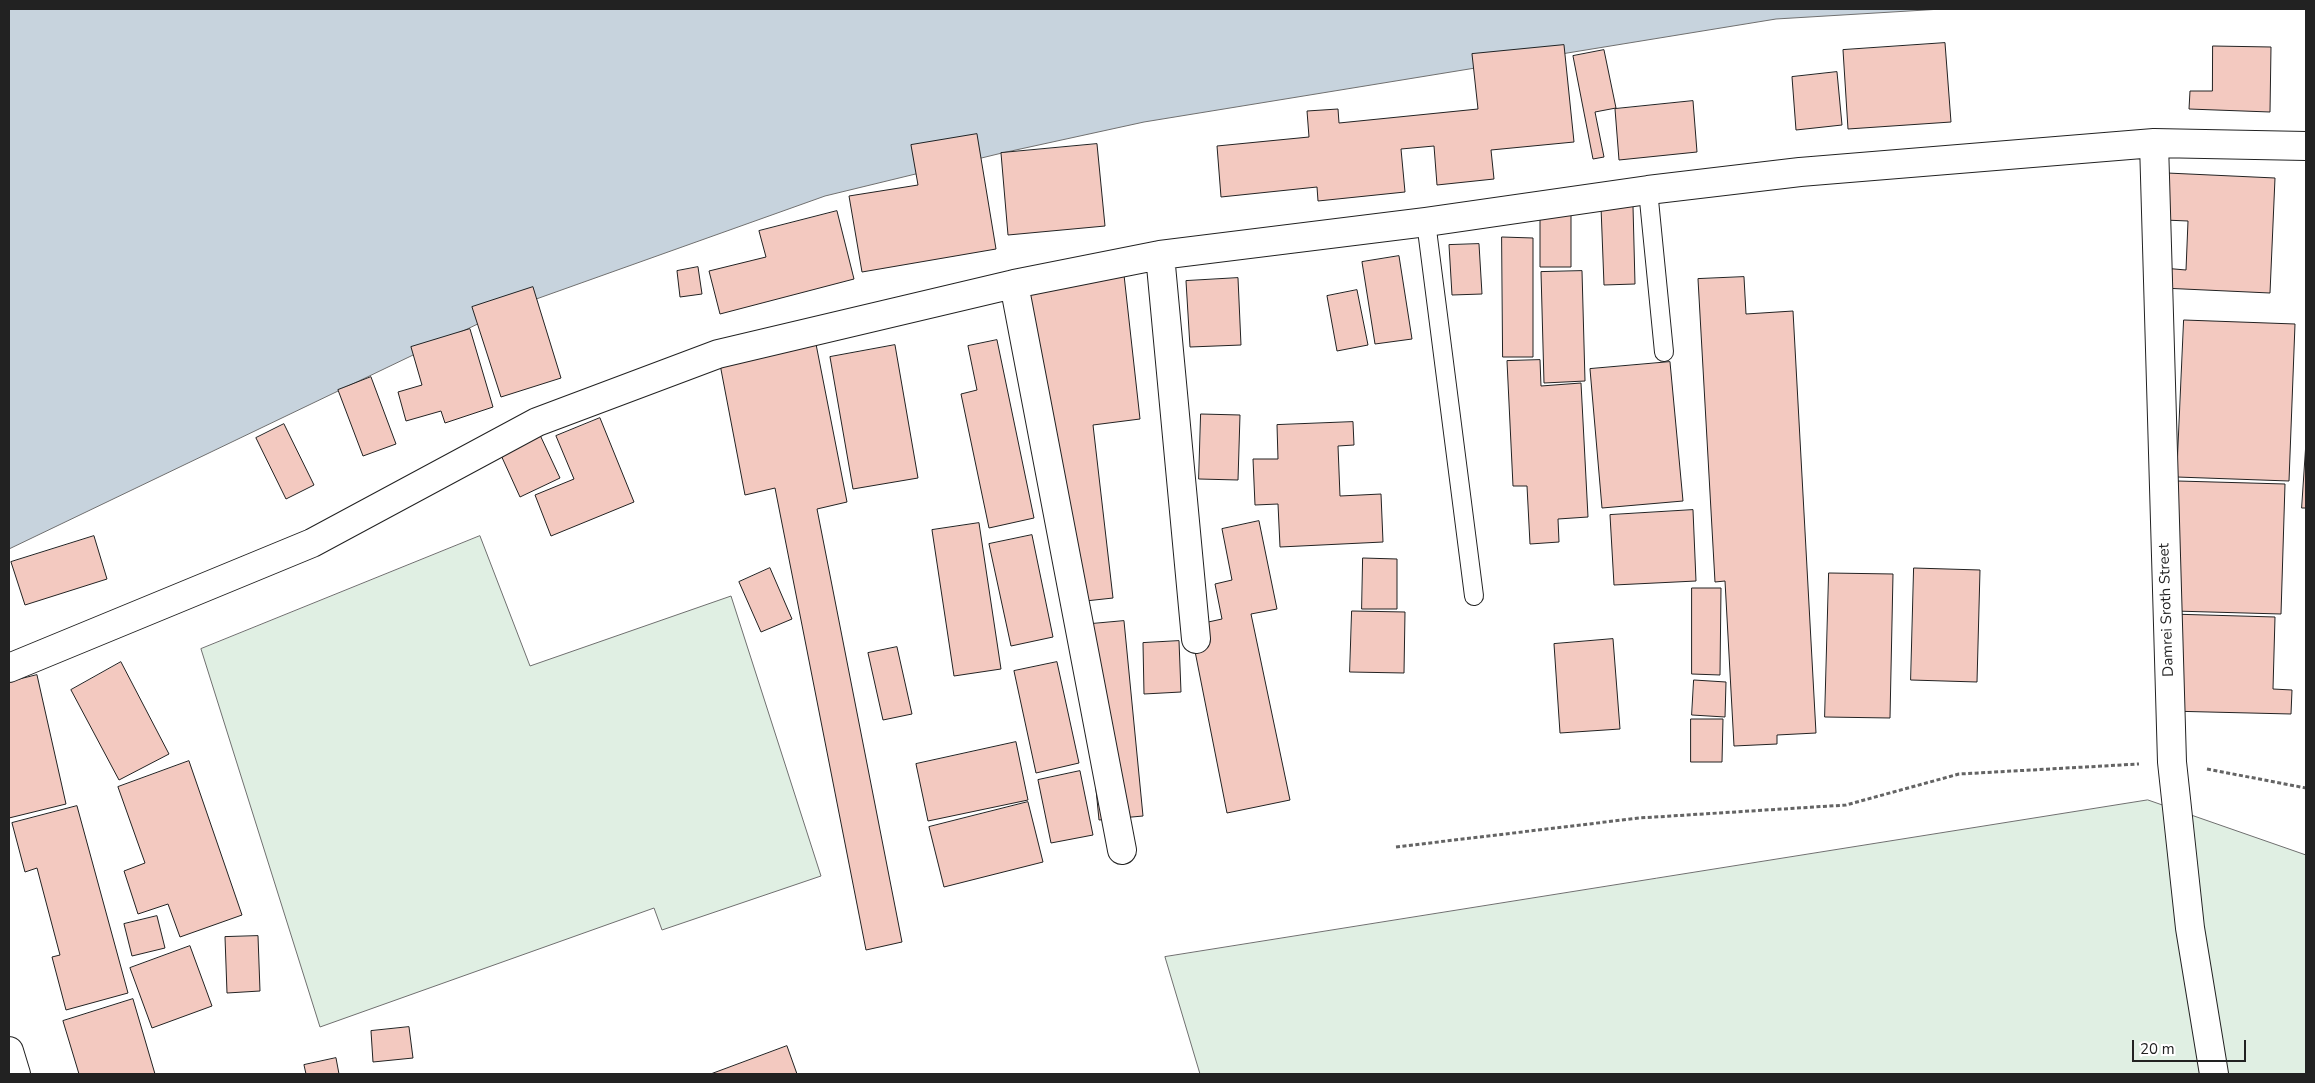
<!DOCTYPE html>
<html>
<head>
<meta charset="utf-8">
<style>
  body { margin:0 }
  #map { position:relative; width:2315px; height:1083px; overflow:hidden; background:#fff; font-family:"Nunito Sans",sans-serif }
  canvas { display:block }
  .frame { position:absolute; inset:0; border:10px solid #222; pointer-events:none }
  .scale { position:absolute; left:2132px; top:1040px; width:114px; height:22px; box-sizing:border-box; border:2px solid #222; border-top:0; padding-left:6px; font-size:15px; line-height:18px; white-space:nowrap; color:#222; -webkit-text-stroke:4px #fff; paint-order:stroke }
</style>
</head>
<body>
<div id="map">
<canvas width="2315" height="1083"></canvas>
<div class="frame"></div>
<div class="scale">20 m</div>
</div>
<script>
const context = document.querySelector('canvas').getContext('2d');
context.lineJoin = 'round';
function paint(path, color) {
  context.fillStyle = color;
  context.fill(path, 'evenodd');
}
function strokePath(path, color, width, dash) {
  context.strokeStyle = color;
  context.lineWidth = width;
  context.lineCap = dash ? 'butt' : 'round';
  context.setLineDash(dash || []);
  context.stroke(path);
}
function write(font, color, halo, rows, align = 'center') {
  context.font = font + ' "Nunito Sans",sans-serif';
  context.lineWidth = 4;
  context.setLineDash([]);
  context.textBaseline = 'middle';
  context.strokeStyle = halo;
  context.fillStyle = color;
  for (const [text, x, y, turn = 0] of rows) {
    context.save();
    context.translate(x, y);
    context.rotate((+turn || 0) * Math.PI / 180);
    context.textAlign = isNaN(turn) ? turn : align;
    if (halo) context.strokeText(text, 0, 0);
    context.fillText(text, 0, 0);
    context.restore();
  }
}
const green = new Path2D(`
  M480,536L530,666L731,596L821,876L662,930L654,908L320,1027L201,649Z
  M2148,800L2306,855V1074H1200L1165,957Z`);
paint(green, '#e0efe3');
strokePath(green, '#6f6f6f', 1);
const water = new Path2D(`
  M9,9H1942L1776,19L1144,122L1002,153L825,196L511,308L9,549Z`);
paint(water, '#c7d3dd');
strokePath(water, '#6f6f6f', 1);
const building = new Path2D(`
  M1945,43L1951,122L1848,129L1843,50Z
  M1564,45L1574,142L1491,150L1494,179L1437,185L1434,146L1401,149L1405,192L1318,201L1317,187L1221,197L1217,146L1309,137L1307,111L1338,109L1339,123L1478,109L1472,54Z
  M2213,46L2271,47L2270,112L2189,109L2190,91H2212Z
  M1604,50L1616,108L1595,112L1604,157L1593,159L1573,56Z
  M1837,72L1842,125L1796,130L1792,77Z
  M1693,101L1697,152L1619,160L1615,109Z
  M977,134L996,249L862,272L849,196L918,185L911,145Z
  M1097,144L1105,226L1008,235L1001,153Z
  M2167,173L2275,178L2270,293L2162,288L2163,268L2186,270L2188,221L2164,220Z
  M1633,206L1635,284L1604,285L1601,207Z
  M837,211L854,279L720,314L709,271L766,257L759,231Z
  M1571,215V267H1540V216Z
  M1502,237L1533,238V357H1503Z
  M1479,244L1482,294L1452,295L1449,245Z
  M1399,256L1412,339L1375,344L1362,262Z
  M698,267L702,294L680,297L677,271Z
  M1582,271L1585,381L1544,383L1541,272Z
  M1124,275L1140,419L1093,425L1113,598L1067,603L1016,288Z
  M1744,277L1746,314L1793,311L1816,733L1777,735V744L1734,746L1725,581L1715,582L1698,279Z
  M1238,278L1241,345L1190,347L1186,281Z
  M533,287L561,378L501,397L472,307Z
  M1357,290L1368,345L1337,351L1327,296Z
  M2184,320L2295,324L2289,481L2177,477Z
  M470,329L493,407L445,423L441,411L406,421L398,392L422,385L411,347Z
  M815,339L847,502L817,509L902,942L866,950L775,488L745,495L719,359Z
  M997,340L1034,518L989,528L961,394L977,390L968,346Z
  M895,345L918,478L853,489L830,357Z
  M1540,360L1541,386L1581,383L1588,517L1558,519L1559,542L1530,544L1527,486H1513L1507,361Z
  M1670,362L1683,501L1602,508L1590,369Z
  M371,377L396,444L363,456L338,390Z
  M1201,414L1240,415L1238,480L1199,479Z
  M600,418L634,502L551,536L535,495L574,479L556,436Z
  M1353,422L1354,445L1338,446L1340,496L1381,494L1383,542L1280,547L1278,504L1255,505L1253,459H1278L1277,425Z
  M284,424L314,485L286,499L256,438Z
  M540,435L560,478L520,497L500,453Z
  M2306,442V508H2302Z
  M2178,481L2285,484L2281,614L2174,611Z
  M1693,510L1696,581L1614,585L1610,515Z
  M1259,521L1277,609L1251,614L1290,800L1227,813L1190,626L1222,619L1215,584L1232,580L1222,529Z
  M979,523L1001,669L954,676L932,530Z
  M1032,535L1053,637L1011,646L989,544Z
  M94,536L107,579L25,605L11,562Z
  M1363,558L1397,559V609H1362Z
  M770,568L792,619L761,632L739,582Z
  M1914,568L1980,570L1977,682L1911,680Z
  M1829,573L1893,574L1890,718L1825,717Z
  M1692,588H1721L1720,675L1692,674Z
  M1352,611L1405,612L1404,673L1350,672Z
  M2170,614L2275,617L2273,689L2292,690L2291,714L2167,711Z
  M1124,621L1143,816L1099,820L1080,625Z
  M1613,639L1620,729L1560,733L1554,644Z
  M1179,641L1181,692L1144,694L1143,643Z
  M897,647L912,714L883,720L868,653Z
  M121,662L169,754L119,780L71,690Z
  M1057,662L1079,763L1036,773L1014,671Z
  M37,675L66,804L9,818V682Z
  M1694,680L1726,682L1725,717L1692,715Z
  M1691,719H1723L1722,762H1691Z
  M1016,742L1028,800L928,821L916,764Z
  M189,761L242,915L180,937L168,904L138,914L124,871L145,863L118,787Z
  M1080,771L1093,835L1051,843L1038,780Z
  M1028,802L1043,862L944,887L929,827Z
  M77,806L128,993L66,1010L52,957L60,955L37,868L25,872L12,823Z
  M157,916L165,948L132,956L124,924Z
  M258,936L260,991L227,993L225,937Z
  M190,946L212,1006L152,1028L130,968Z
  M133,999L155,1074H79L63,1021Z
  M409,1027L413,1058L373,1062L371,1031Z
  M787,1046L797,1074H711Z
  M336,1058L339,1074H306L304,1065Z`);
paint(building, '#f3c9c0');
strokePath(building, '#222', 1);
const service = new Path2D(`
  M1648,190L1664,352
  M1426,222L1474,596`);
const minor = new Path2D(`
  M2154,143L2172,762L2190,928L2214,1074
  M1160,255L1196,639
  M1014,284L1122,850
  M9,668L312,543L537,422L718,354L1014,284L1160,255L1426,222L1648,190L1800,172L2154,143L2306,146
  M9,1051L16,1074`);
strokePath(service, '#222', 20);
strokePath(minor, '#222', 30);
strokePath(new Path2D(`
  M2207,769L2306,788
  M1396,847L1639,818L1846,805L1959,774L2139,764`), '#646464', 3, [4, 2.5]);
strokePath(service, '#fff', 18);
strokePath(minor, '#fff', 28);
write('15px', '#222', '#fff', [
  ["Damrei Sroth Street",2167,610,-92]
]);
</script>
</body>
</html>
